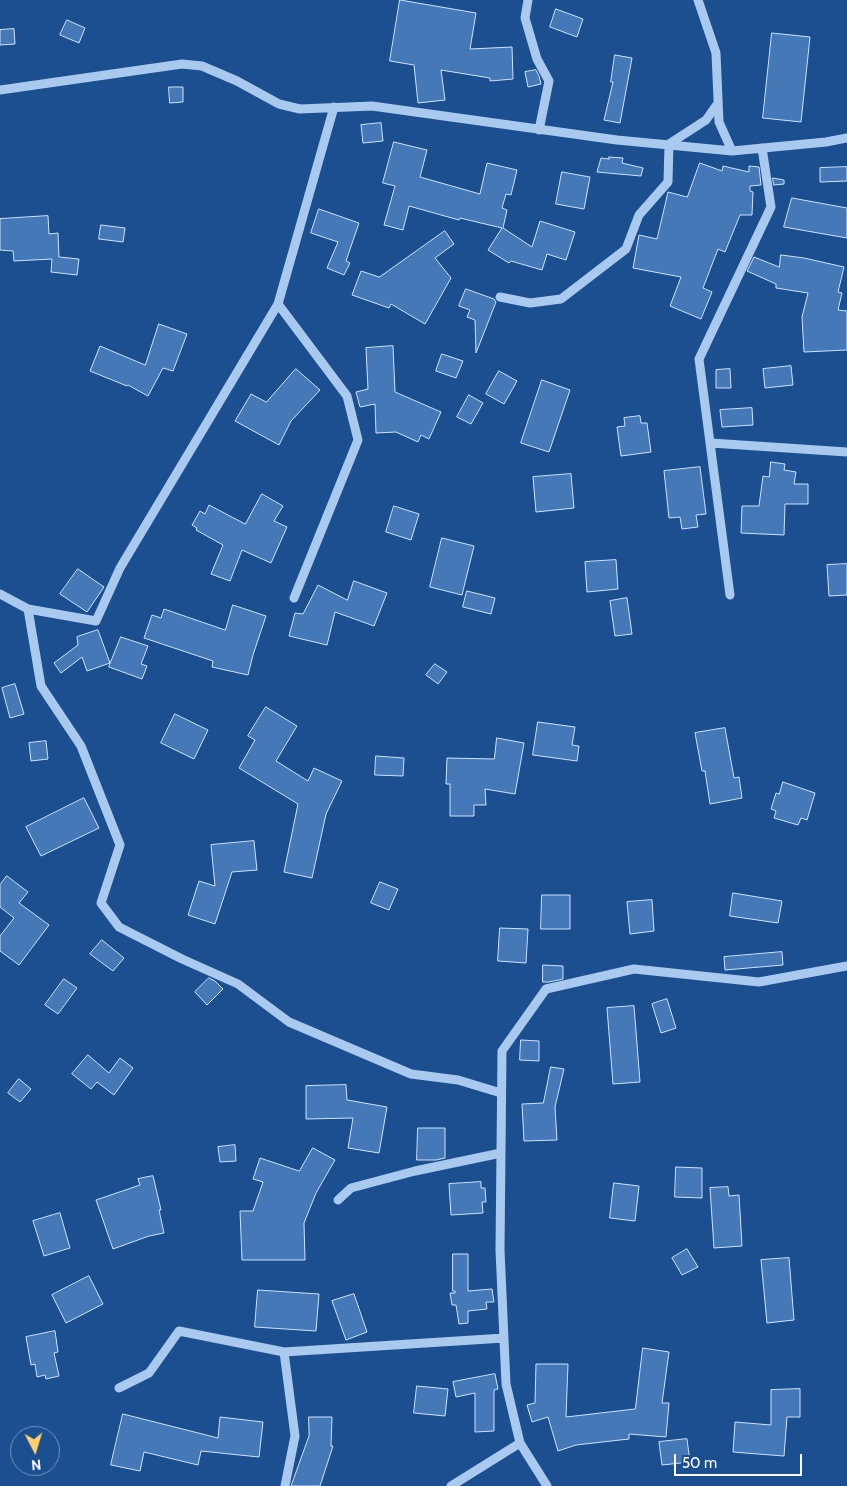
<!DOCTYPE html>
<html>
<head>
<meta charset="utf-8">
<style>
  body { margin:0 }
  #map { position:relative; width:847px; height:1486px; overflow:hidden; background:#1b4f8f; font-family:Cabin,sans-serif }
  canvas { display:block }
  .north { position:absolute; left:10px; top:1426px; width:50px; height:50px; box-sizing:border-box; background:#1b4f8f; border:1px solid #7695bc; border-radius:50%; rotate:175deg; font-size:14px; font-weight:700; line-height:20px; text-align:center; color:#fff }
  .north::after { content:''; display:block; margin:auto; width:18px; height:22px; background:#ffd166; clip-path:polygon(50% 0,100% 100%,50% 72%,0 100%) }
  .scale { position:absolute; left:674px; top:1454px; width:128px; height:22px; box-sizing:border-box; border:2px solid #fff; border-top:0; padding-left:6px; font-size:15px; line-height:18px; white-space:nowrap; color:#fff; -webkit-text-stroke:4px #1b4f8f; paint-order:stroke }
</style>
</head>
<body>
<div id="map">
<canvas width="847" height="1486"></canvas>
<div class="north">N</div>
<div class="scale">50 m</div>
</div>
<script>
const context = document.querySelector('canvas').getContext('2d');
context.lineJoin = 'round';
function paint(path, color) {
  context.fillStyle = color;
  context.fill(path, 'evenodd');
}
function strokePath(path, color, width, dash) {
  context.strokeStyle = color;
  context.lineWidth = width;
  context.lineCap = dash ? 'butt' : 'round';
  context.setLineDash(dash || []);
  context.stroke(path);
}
const building = new Path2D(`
  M400,0L476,13L470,49L512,47L513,79L490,81V78L441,70L445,100L418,103L414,65L390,61Z
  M556,9L583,19L577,37L550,27Z
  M67,20L85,28L79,43L60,35Z
  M14,29L15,44L0,45V30Z
  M772,33L810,37L801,122L763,118Z
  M615,55L632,58L620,123L604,120L613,82H611Z
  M536,70L539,76L541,84L528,87L525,72Z
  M169,87H183V102L170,103Z
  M381,123L383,141L363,143L361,125Z
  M394,142L427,150L420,177L480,194L487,163L517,170L511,195L506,194L502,208L507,210L503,228L532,247L540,221L575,232L566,260L547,254L542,270L511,261L509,263L488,250L502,228L460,218L459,220L409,206L403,230L384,225L395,186L383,183Z
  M609,157L623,158L622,163L643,168L641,176L597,172L601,158L609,159Z
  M700,163L722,171L723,166L749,172V166L759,167L761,185L750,186V191L753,192L752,215H740L725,252L718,249L703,288L712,292L701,319L670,306L681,277L633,268L639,235L657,239L668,192L687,197Z
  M847,167V181L820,182V168Z
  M562,172L590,177L584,209L556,204Z
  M773,178L784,180V184L774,185Z
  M792,198L847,208V238L784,227Z
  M319,209L359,223L346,261L350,263L344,275L327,268L338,242L311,233Z
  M48,216L49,234L58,233L59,257L79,259L77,275L51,272L52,259L14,261L13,251L0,250V219Z
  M101,225L125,228L123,242L99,239Z
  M445,231L454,244L435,258L451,278L425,324L391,304L389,308L352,295L361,271L379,277Z
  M781,255L804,258L844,267L838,292L842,293L838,310L847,311V350L804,352L802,317L808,293L776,288V284L747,271L754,257L779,267Z
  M466,289L494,299L496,302L476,353L475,320L467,317L470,310L459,306Z
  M159,324L187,334L173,371L163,368L148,396L128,385L127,386L90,371L100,346L145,365Z
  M393,346L395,392L441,412L429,439L421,435L418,442L396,432L376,433L375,404L360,407L356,392L368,389L366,348Z
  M442,354L463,361L456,378L436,371Z
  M791,366L793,385L765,388L763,369Z
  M296,369L320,390L291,421L279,445L235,421L251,394L266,402Z
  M730,369L731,388H716V370Z
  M499,371L517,381L504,404L486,394Z
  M542,380L570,390L549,452L521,443Z
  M469,395L483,403L471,424L457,417Z
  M752,408L753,425L722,427L720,410Z
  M640,416L641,423H647L651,452L621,456L617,427L625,426L624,418Z
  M771,462L785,464L784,470L796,472L794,484H808V504H785L784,535L741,533L742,506H759L763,476L769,477Z
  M700,467L706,514L696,515L698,527L682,529L680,517L669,518L664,471Z
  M571,474L574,508L536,512L533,477Z
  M262,494L283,506L274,521L287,527L271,563L242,550L230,581L211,574L223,545L196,530L197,528L192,525L200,511L205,514L209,505L245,524Z
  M394,506L419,514L411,540L386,532Z
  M442,538L474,546L462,595L430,587Z
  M616,560L618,589L587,592L585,562Z
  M847,564V595L829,596L827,565Z
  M78,569L104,587L87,612L60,594Z
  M354,581L387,593L374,626L335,612L327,645L289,636L295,613L303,614L318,585L347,600Z
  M467,591L495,598L491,614L463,607Z
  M627,598L632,634L615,636L610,601Z
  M233,605L266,616L253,655L248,675L212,667L213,661L144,638L152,615L161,618L164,609L225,630Z
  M98,630L110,663L87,671L82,657L61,673L54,663L78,645L77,637Z
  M121,637L148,646L141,664L147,666L142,679L109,667Z
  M435,664L447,672L438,684L426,675Z
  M15,684L24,714L10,718L2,688Z
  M266,707L297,726L276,761L308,781L314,768L342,781L326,814L312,878L284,872L298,804L239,768L255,740L248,736Z
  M175,714L208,730L194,759L161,743Z
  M538,722L575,727L572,745L579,746L577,761L533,755Z
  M725,728L734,778L739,777L742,798L710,804L705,771H702L695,733Z
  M497,738L524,743L515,794L485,789L486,805H474V816H450V784H446L447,758L494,759Z
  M46,741L48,759L31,761L29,743Z
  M376,756L404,758L403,776L375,775Z
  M783,782L815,793L807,820L801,818L798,825L774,818L776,811L771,809L776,793L779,794Z
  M84,798L99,828L41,856L26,827Z
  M254,841L257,870L232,872L215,924L188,915L199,881L215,886L211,845Z
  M7,876L28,892L19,903L49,925L19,965L0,951V936L14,918L0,907V885Z
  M380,882L398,889L389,910L371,903Z
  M733,893L782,901L778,923L730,916Z
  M542,895H570V929H541Z
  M652,900L654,931L630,934L627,902Z
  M500,928L528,929L526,963L498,961Z
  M102,940L124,958L113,971L90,954Z
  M782,952L783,965L725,970L724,957Z
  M543,965L563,966V979L549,982H543Z
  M209,978L215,981L223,989L207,1005L195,992Z
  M64,979L77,988L58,1014L45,1005Z
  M667,999L676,1028L661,1033L652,1004Z
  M634,1006L640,1082L613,1084L607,1008Z
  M521,1040L539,1041V1061L520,1060Z
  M88,1055L109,1073L120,1058L133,1068L114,1095L97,1082L91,1089L72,1074Z
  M551,1067L564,1069L555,1107L557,1140L524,1141L522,1104L543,1103Z
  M19,1079L31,1089L20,1102L8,1093Z
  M346,1085L347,1100L387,1107L379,1153L348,1148L353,1118L306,1119V1086Z
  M418,1128H445V1158L436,1160H417Z
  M235,1145L236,1161L220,1162L218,1147Z
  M313,1148L335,1160L316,1193L304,1223L305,1260H242L240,1211H253L263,1182L253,1179L260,1158L299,1171Z
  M676,1167L702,1168V1198L675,1197Z
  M153,1176L161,1210H159L164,1233L149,1236L113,1249L96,1200L140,1185L138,1179Z
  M481,1182V1188H485L486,1202H482L483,1213L451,1215L449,1184Z
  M614,1183L639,1186L635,1221L610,1218Z
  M728,1187L729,1196L739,1195L742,1246L714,1248L710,1188Z
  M60,1213L70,1248L44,1256L33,1221Z
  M687,1249L698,1267L682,1275L672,1258Z
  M453,1254H468V1291L492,1289L494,1302H486L487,1309L468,1311V1323L459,1324L456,1305H452L450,1293H455V1291H453Z
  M789,1258L794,1320L767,1323L761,1260Z
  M89,1276L103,1304L66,1323L52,1295Z
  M258,1290L319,1294L316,1331L255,1327Z
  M354,1294L367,1332L346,1340L332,1301Z
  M55,1331L58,1352L54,1353L59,1376L46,1379L45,1375L37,1377L35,1364L31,1365L26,1337Z
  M643,1348L669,1352L662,1403H669L666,1437L629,1434V1439L576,1445L558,1451L548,1417L532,1422L527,1405L535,1403L536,1364H568L566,1417L635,1409Z
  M495,1374L498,1389L494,1390V1431L475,1432V1393L456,1397L453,1382Z
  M417,1386L448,1389L445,1416L414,1413Z
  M800,1389V1417H787L784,1456L733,1452L735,1422L771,1425V1390Z
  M123,1414L218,1438L220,1417L263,1422L259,1457L201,1451L198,1465L144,1452L140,1471L111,1465Z
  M309,1417H332L331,1446H333L320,1486H291L309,1436Z
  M687,1439L690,1462L662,1465L659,1442Z`);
paint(building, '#4478b7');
strokePath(building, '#cfe3fa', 1);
strokePath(new Path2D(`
  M528,0L525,18L537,59L549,81L539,130
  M698,0L716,53L719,122L732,151
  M0,90L182,64L202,66L237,81L279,104L300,109L372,106L617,140L732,151L826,142L847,138
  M500,297L530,303L561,299L626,249L639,215L668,182L669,144L706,120L718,103
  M278,304L347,396L358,440L294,598
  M711,443L847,452
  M0,594L28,609L96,621L120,568L278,304L334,107
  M730,595L699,359L771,207L762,148
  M28,609L41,686L81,746L120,845L101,903L119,927L182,959L238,984L289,1022L411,1074L458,1080L501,1093
  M338,1200L351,1188L415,1171L501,1153
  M284,1352L295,1436L285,1486
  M119,1388L149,1373L179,1331L284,1352L504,1338
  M451,1486L520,1443
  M547,1486L520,1443L506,1384L500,1250L502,1051L546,989L634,969L759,982L847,966`), '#a9c9ee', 9);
</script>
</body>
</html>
